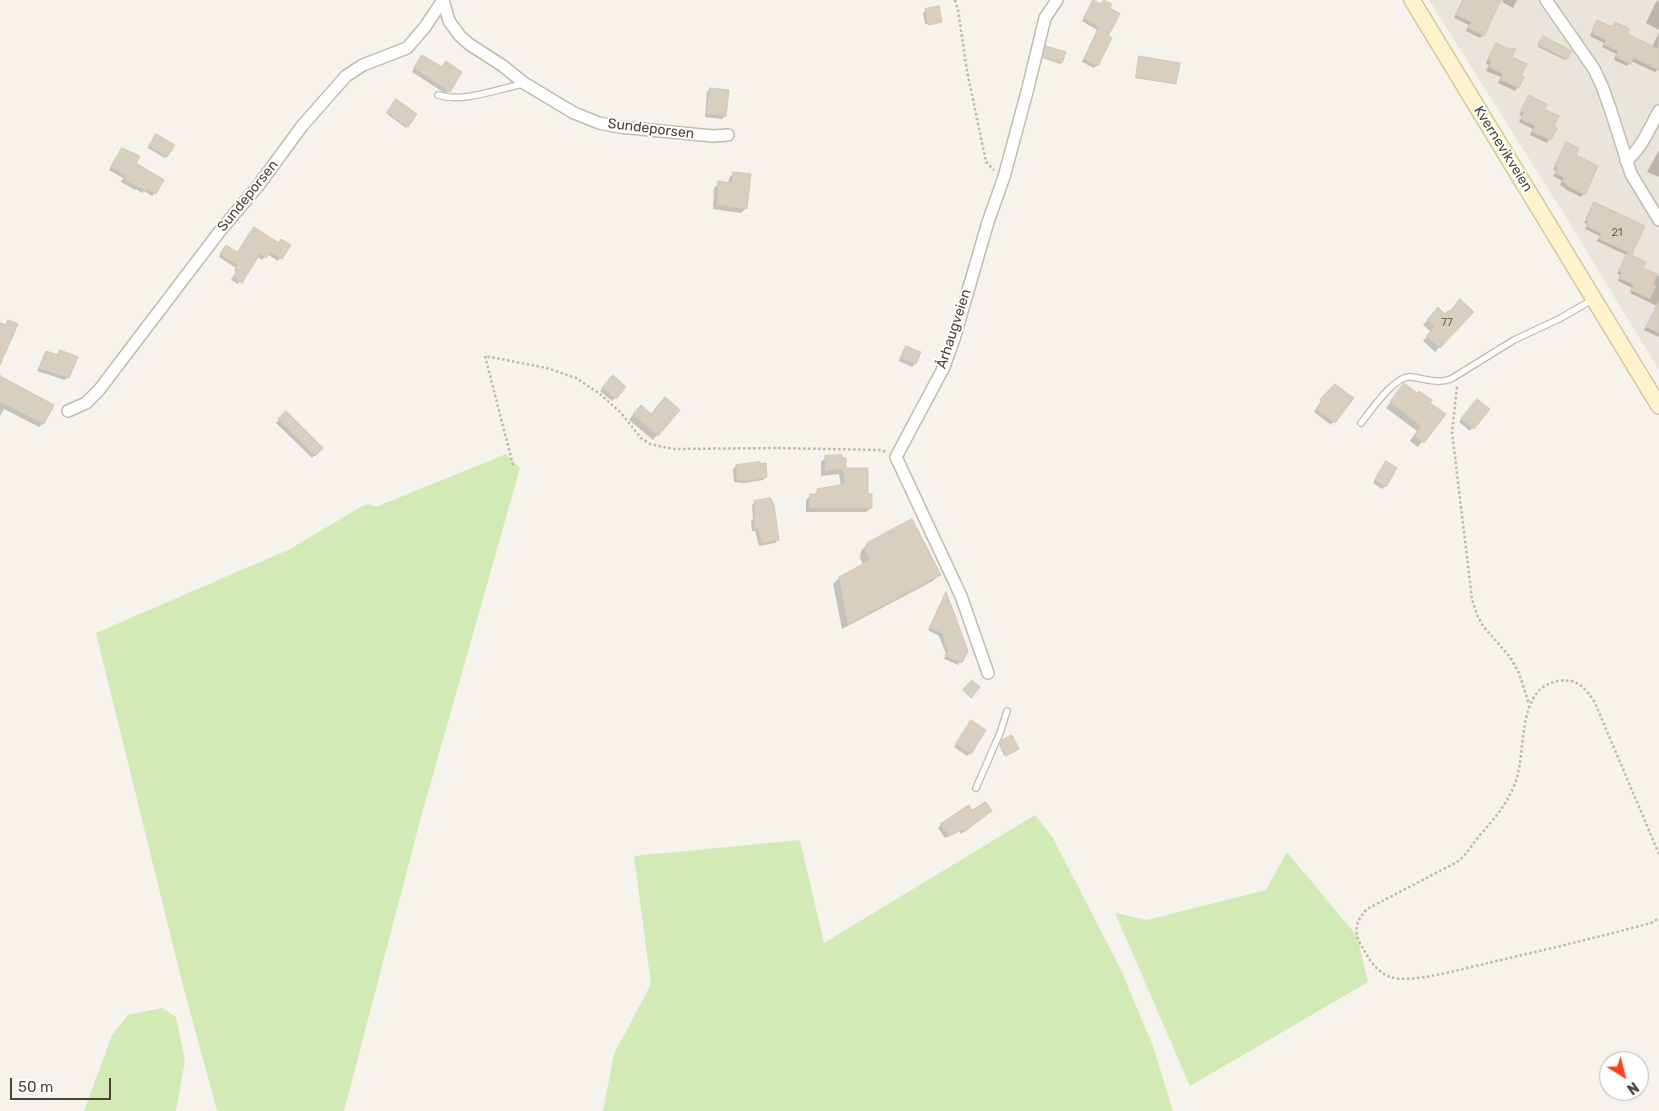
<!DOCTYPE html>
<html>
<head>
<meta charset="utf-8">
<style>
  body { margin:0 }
  #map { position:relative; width:1659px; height:1111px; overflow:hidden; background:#f6f3ec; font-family:Rubik,sans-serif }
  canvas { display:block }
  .north { position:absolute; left:1599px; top:1051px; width:50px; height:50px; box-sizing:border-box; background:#fff; border:1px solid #b7b4b0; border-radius:50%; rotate:144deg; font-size:14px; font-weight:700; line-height:20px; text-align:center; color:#4b4439 }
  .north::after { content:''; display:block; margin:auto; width:18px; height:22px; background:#fc3f1d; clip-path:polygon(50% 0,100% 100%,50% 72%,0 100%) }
  .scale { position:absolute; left:10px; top:1078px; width:101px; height:22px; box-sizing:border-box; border:2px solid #4b4439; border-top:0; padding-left:6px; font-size:15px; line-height:18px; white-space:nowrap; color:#4b4439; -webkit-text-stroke:4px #fff; paint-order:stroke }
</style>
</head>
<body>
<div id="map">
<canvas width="1659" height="1111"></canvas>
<div class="north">N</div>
<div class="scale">50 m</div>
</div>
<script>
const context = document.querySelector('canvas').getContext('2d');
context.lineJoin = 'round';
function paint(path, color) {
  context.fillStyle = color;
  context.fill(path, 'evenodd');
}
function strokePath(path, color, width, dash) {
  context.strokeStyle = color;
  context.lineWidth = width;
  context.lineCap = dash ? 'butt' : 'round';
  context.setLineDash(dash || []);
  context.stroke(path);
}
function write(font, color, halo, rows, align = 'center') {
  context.font = font + ' Rubik,sans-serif';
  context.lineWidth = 4;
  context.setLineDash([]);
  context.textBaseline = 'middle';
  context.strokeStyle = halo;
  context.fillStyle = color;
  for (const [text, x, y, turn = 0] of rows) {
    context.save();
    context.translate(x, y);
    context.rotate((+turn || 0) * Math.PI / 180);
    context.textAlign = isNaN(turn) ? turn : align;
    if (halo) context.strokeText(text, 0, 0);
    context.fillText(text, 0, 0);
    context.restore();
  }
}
paint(new Path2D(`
  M1429,0H1659V370L1567,219Z`), '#eae5da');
paint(new Path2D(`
  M506,454L520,468L421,817L344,1111H217L180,974L96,633L290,549L357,509L368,504L376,507Z
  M1035,815L1053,838L1121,970L1153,1046L1173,1111H603L614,1054L651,984L634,856L800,840L824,943Z
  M1287,852L1357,936L1368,982L1190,1086L1115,913L1147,920L1266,890Z
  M162,1008L176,1017L185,1061L176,1111H84L112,1035L128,1015Z`), '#d2eab5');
paint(new Path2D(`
  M1463,0H1493L1483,35L1480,38L1466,31L1469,25L1454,18Z
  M1503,0H1517L1513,8L1502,2Z
  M1659,0V30L1646,23L1656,2Z
  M1093,1L1100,5L1104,1L1108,9L1106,37L1097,65L1094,68L1082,62L1097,30L1082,21Z
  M926,10L941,22L939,23V22L925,24L923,13Z
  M1597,22L1611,28L1615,23L1625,35L1652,47L1659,32L1658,69L1655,72L1631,61L1627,66L1614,60L1616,54L1602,47L1604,43L1590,36Z
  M1542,39L1570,51L1566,59L1565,60L1538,47Z
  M1496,44L1510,58L1520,76L1523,78L1515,91L1498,83L1501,77L1486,71L1489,65L1486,63Z
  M1046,48L1061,63L1060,64L1043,58Z
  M1140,57L1175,83L1174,84L1135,78Z
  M420,60L441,68L446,63L461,72L446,94L412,72Z
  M710,89L725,116L722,119L705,117L707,92Z
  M1529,97L1543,110L1553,128L1555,129L1547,143L1530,135L1533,129L1519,122L1522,116L1519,115Z
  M396,101L416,114L406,128L387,114Z
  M155,136L173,145L165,158L148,148Z
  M1566,144L1574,156L1584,194L1581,197L1565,189V188L1560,185L1562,181L1553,176L1556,171L1553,170Z
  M122,149L155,193L152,196L144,191L142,193L136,189L135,190L121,182L123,178L109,170Z
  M1659,150V177L1647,172Z
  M734,173L746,208L741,213L713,209L714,188L719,183L728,184L729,178Z
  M1594,203L1643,227L1629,255L1641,268L1659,276V337L1644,330L1657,306L1630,293L1632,288L1618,281L1620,275L1617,274L1626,255L1597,241L1600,236L1585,229L1587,224L1584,223Z
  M254,228L278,244L289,246L278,261L267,254L262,260L257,256L238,284L231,280L236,272L234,271L236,268L219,257L224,249L237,253Z
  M1473,312L1435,352L1423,341L1431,332L1423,325L1433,314L1445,315Z
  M906,347L919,352L915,364L912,367L899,361L903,350Z
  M60,351L68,377L65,380L37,371L44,355L47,352L56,356Z
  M0,375L2,376L1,378L52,406L43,424L39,427L4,409L0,416Z
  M610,380L615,398L612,401L600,391Z
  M1400,390L1428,403L1444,415L1418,447L1410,441L1417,431L1386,408Z
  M1325,395L1352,398L1331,425L1314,412Z
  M1474,403L1488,409L1470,431L1459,422Z
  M636,411L651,415L657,435L653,440L629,420Z
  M286,413L321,448L312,458L276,423Z
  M826,457L841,459L845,469L866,495L871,508L866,512H806V500L811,495H814L818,491L841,486L839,474L821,476V462Z
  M1386,463L1385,486L1382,489L1373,483Z
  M759,465L766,477L763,480L745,483L734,482L733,469L736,466Z
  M755,502L778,540L775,543L759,546L755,531H752L751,521L753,519L752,505Z
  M868,544L939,575L933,581L842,629L833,584L839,578L863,565L860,558L861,551Z
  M945,594L966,651L958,665L944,659L946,654L939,636L928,630Z
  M968,725L970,753L967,756L954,747Z
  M1001,742L1016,750L1004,756L1000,746Z
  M991,811L961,834L959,831L945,838L938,828L941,825L972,812Z`), '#0003');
const building = new Path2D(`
  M1093,0L1101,4L1104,0L1112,4L1110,8L1120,14L1108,36L1112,38L1098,66L1084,59L1099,27L1084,18Z
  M1463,0H1501L1484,36L1468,28L1471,22L1456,15Z
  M939,6L942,22L928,25L925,9Z
  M1597,20L1612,27L1615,22L1630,29L1627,34L1659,49V70L1634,58L1631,64L1616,57L1618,51L1604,45L1606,40L1592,33Z
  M1543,36L1572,51L1567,59L1538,45Z
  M1496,43L1506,48L1516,49L1512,57L1527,64L1521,76L1524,77L1519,88L1501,80L1503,74L1489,67L1491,61L1488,60Z
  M1046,46L1066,52L1062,63L1043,57Z
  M422,55L442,67L446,61L462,72L450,92L414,68Z
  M1139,56L1180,63L1176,84L1136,77Z
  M710,88L729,90L726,116L707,114Z
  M1529,95L1547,104L1544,109L1559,116L1554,127L1557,128L1551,140L1532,132L1535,126L1521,119L1524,113L1521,111Z
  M396,99L417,114L408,127L387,113Z
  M156,134L175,145L167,157L149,146Z
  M1566,142L1579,148L1576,155L1598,166L1585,195L1567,186L1568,185L1562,182L1564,177L1555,173L1558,168L1555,166Z
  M122,148L140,156L136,163L164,180L156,194L148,189L146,191L139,187V188L123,179L125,175L111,167Z
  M733,172L751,174L747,209L717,205L718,181L732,183Z
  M1594,202L1645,226L1632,254L1599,239L1601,233L1586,226L1588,222L1586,220Z
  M254,227L279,243L281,239L291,245L282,259L270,252L266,258L260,254L242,283L233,277L238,269L235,268L237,265L220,254L226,245L237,252Z
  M1627,253L1646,262L1643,268L1657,274L1653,285L1656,286L1650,299L1631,290L1634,285L1619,278L1622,272L1619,271Z
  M1460,299L1474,312L1440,348L1426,336L1435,327L1427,320L1438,307L1445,314L1449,310L1450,311Z
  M1659,301V333L1646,327Z
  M8,320L18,324L0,365V323L6,325Z
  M906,346L921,352L916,364L901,358Z
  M60,350L78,357L69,378L39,368L46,351L58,355Z
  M613,375L626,387L616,399L602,388Z
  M0,376L54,405L44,424L0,402Z
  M1404,383L1417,393L1419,391L1432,400L1430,403L1446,414L1424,443L1414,436L1421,426L1390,402Z
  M1335,384L1354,398L1335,423L1316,409L1322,401L1320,400Z
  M665,397L680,410L658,436L633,414L641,405L651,414Z
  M1477,399L1490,409L1474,429L1461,419Z
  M286,411L323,448L315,456L278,419Z
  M842,455V458H846V468H868V494H872V508H810V494H817V489L845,484L843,469L825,471V456Z
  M1386,461L1397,468L1386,487L1375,480Z
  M760,462V464L766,463L767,477L749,481L737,480L736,465Z
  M771,498L773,504H774L779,540L762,543L758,528L755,529L753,517H755L754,501Z
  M912,519L941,575L848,624L839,577L870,560L865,551L867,543Z
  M946,592L968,651L962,663L945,656L948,651L942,633L930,628Z
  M972,680L980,687L971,698L963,690Z
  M971,720L986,730L971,754L956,744Z
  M1012,735L1019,749L1006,756L1000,745L1002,740Z
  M986,802L992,811L964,832L963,829L949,836L940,824L969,805L972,810Z`);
paint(building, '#d8cfc1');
strokePath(building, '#d3c7b4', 1);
const service = new Path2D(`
  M438,95C464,103 497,89 523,84
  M1361,423C1371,411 1395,374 1412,377C1426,379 1437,384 1451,379L1514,340L1559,319L1592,300
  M976,788L1000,733L1007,711`);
const minor = new Path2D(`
  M443,0L449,21L460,36L469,44L503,66L524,83L574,113L599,123L619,127L713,136L728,135
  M1546,0L1594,69L1602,86L1610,108L1631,174L1659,220
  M1626,161C1642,148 1649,129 1659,111
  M68,411L86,403L99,390L220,231L258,186L302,126L346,76L363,65L407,48L425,27L443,0
  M988,673L961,596L896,457L944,367L954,339L988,222L1004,177L1028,88L1045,18L1057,0`);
const secondary = new Path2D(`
  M1412,0L1659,406`);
strokePath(service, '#c2bbae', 8);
strokePath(minor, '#c2bbae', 14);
strokePath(secondary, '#d6c79b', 18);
strokePath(new Path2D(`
  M955,0L958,10L967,71L986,162L994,170
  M1457,387L1452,432L1472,599L1477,615L1483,626L1510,657L1519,673L1529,704
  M513,465L485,356L547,368L576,378L600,394L621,413L641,438L650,444L673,449L777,448L881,450L886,452
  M1659,854L1595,703C1586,689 1578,678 1559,681C1514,687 1528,755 1514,786C1505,807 1494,819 1479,836C1472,845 1466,855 1457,862L1367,909C1357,920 1353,929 1360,943C1367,956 1375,971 1390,977C1411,984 1461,969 1484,964C1540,951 1595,938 1651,923L1659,918`), '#c4b79f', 2.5, [2.5, 2.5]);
strokePath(service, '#fff', 5.5);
strokePath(minor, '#fff', 11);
strokePath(secondary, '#fff3cd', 15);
write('11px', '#6e675b', null, [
  ["21",1617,233],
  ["77",1447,323]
]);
write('14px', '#4b4439', '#fff', [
  ["Sundeporsen",651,129,7],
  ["Kvernevikveien",1503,149,58],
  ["Sundeporsen",248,196,-51],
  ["Århaugveien",954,329,-72]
]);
</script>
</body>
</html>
